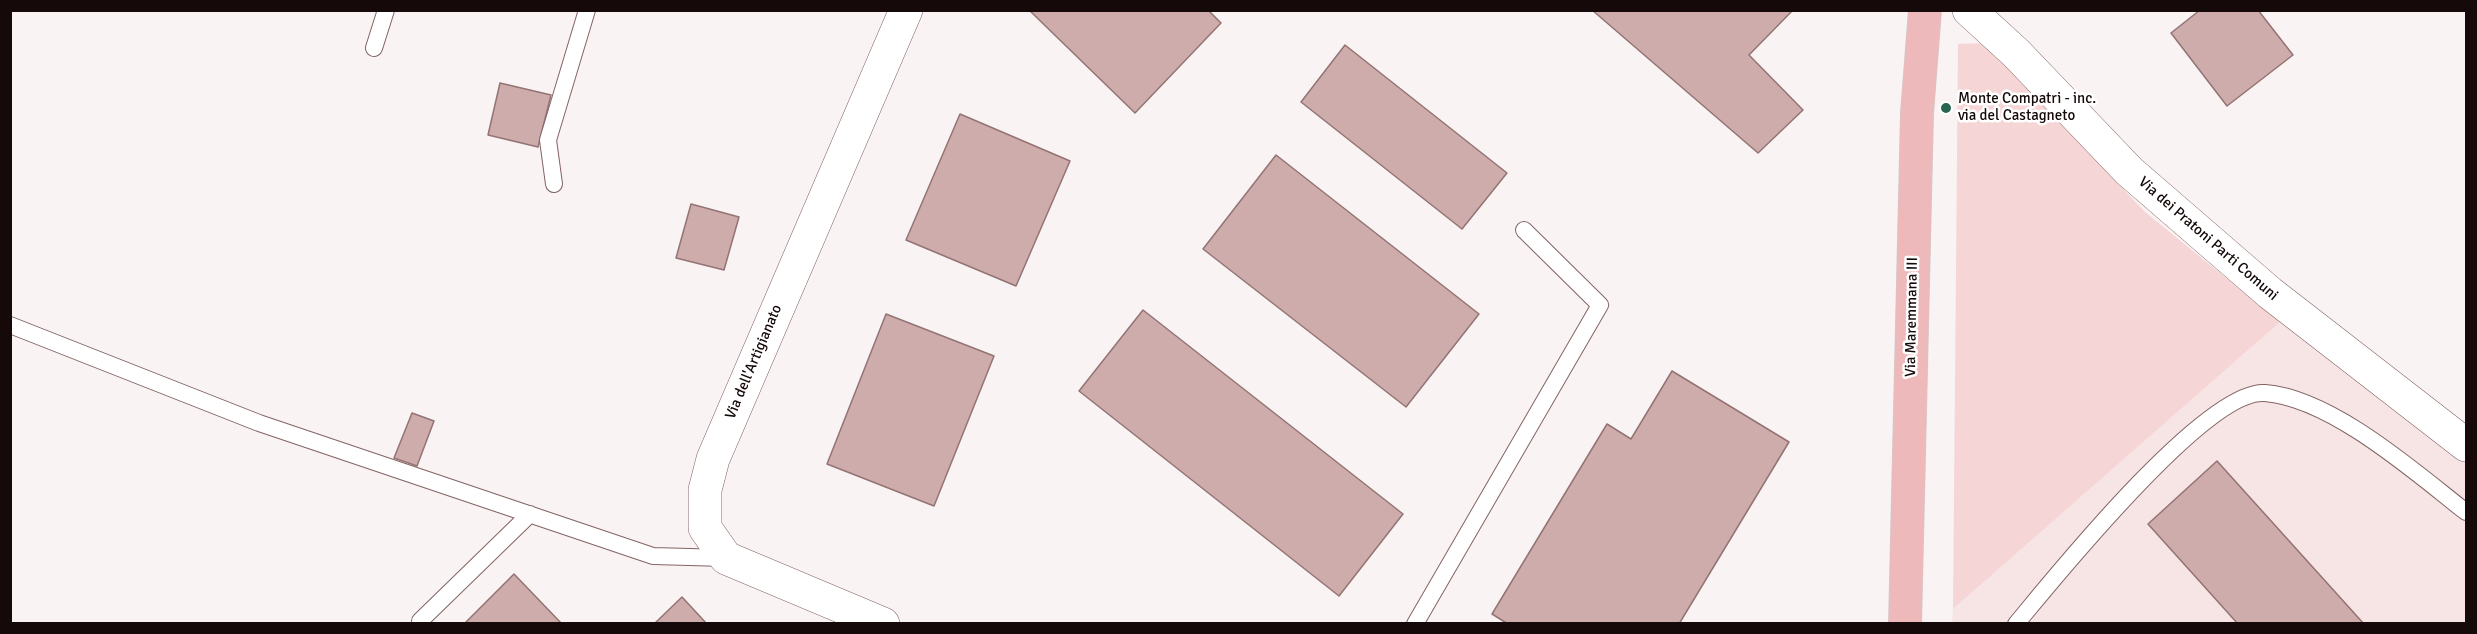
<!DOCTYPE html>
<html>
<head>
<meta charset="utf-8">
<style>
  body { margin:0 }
  #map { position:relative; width:2477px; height:634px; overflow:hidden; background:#faf3f3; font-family:Signika,sans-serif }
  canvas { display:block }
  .frame { position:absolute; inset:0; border:12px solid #150909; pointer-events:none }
</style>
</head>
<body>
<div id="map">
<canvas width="2477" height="634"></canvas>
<div class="frame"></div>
</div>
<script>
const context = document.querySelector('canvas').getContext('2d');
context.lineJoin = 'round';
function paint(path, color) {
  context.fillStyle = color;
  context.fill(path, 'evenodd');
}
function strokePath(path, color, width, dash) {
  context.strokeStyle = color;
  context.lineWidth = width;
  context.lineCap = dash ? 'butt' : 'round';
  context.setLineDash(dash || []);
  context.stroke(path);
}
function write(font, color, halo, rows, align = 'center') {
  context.font = font + ' Signika,sans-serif';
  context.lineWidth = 5;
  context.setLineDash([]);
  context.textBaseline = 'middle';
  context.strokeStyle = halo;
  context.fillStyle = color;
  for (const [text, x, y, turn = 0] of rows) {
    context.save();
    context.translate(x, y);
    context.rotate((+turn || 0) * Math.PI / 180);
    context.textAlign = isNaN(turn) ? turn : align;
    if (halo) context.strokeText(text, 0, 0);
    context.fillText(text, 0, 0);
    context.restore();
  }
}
paint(new Path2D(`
  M2280,322L2466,458V623L1952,624L1953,609Z`), '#f6e5e4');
paint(new Path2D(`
  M1985,43L2144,211L2280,322L1953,609L1958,44Z`), '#f5d5d5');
const building = new Path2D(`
  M1029,10H1208L1221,23L1135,113Z
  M1592,10H1793L1749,55L1803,110L1758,153Z
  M2200,10H2258L2293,55L2227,106L2171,33Z
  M1345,45L1507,173L1462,229L1301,102Z
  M500,83L551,95L538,147L488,135Z
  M960,114L1070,161L1016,286L906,240Z
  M1276,155L1479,314L1406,407L1203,249Z
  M691,204L739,217L724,270L676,258Z
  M1143,310L1403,514L1339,596L1079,391Z
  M886,314L994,356L934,506L827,464Z
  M1672,371L1789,442L1679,624H1508L1492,614L1607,424L1631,439Z
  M412,413L434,421L417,466L394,458Z
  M2217,461L2364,624H2238L2148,524Z
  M514,574L562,624H464Z
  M682,597L707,624H654Z`);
paint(building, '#ceacab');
strokePath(building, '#937373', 1.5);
const service = new Path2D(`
  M374,48L386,10
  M554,184L548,140L587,10
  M10,325L259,423L653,556L726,558
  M420,621L530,514
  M1415,624L1600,305L1524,230
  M2016,624C2055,577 2207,388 2265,393C2331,398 2415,472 2466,512`);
const minor = new Path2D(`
  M1969,10L2016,53L2129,171L2270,293L2466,445
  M883,624L726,558L705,528V490L713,459L906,10`);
const primary = new Path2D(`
  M1905,624L1917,113L1925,10`);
strokePath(service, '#836464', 18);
strokePath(minor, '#836464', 34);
strokePath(primary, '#d0cece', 34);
strokePath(service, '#fff', 16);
strokePath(minor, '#fff', 33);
strokePath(primary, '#edb9ba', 33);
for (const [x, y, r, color] of [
  [1946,108,6,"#286652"]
]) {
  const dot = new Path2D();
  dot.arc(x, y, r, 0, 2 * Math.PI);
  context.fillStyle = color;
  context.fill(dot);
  strokePath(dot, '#fff', 2);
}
write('15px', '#150909', '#fff', [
  ["Monte Compatri - inc.",1958,99],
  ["via del Castagneto",1958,116]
], 'left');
write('15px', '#150909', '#fff', [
  ["Via dei Pratoni Parti Comuni",2208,239,41],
  ["Via Maremmana III",1912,317,-89],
  ["Via dell'Artigianato",754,362,-67]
]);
</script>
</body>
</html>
